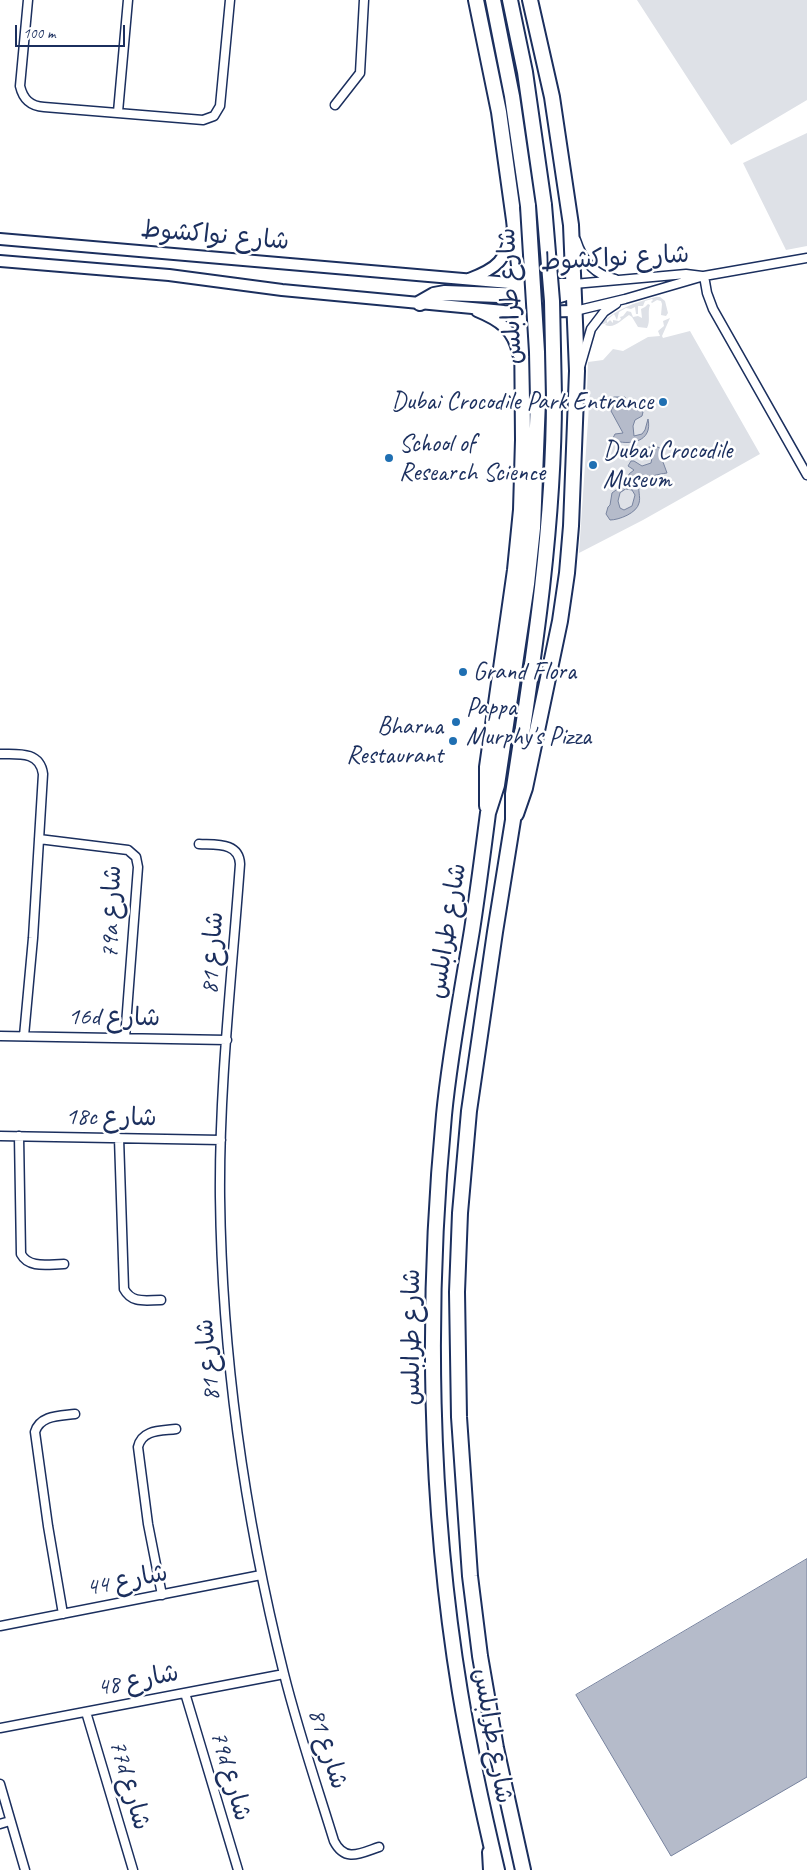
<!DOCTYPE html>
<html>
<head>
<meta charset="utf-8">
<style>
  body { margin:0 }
  #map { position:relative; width:807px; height:1870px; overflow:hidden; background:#fff; font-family:Caveat,sans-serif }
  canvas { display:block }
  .scale { position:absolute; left:15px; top:25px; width:110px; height:22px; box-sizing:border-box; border:2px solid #1b2f5e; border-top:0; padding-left:6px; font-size:15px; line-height:18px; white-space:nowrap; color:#1b2f5e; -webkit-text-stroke:4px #fff; paint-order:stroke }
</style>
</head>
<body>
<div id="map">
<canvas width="807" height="1870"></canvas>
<div class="scale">100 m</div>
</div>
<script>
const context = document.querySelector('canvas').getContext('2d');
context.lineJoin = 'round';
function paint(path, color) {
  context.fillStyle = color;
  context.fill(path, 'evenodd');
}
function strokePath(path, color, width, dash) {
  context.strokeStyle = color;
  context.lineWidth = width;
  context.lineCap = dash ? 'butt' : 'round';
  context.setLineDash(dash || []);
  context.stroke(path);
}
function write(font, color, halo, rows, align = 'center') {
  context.font = font + ' Caveat,"Playpen Sans Arabic",sans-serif';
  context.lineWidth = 5;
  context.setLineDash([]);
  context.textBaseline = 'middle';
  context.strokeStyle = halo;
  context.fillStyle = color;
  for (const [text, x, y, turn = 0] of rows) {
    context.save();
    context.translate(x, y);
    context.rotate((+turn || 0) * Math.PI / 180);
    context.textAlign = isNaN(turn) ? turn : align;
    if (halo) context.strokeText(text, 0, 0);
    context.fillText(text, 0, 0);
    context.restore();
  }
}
paint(new Path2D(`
  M637,0H807V100L731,145Z
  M807,133V246L786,250L743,163Z
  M656,297H660L665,301L668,313L666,316L661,315L662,304L661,301L657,300L652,303L651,302L653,300L652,299L645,301L643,306H638V314H636L635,307L631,309L626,308L619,312L617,320L614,314L607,320V323L599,325C615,310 635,302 656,297Z
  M648,304L650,305C647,313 651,321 647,328L638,327L632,317L629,315C621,320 615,329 605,325L610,320L613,323V320L619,321L621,319L620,317L623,316L627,311L631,312L633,317L638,316L642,318L641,309L645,307Z
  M670,318L662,336L663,338L690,331L760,454L643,520L579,553L590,391L587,390L588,362L603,360L613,349L623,351L648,337L660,336L658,331L664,326L663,321Z`), '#dee1e7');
const water = new Path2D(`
  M614,397H625C627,407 636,407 643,412L642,416L635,420L633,426L634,436L642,434L645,430L648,419C653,442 630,446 612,440L615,434L623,433L611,411L615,403Z
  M649,447H658L664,451L663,462L667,473C659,474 644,477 640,484C637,489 641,497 639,503C637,513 619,520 610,520L606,514L608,507L610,505L612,493L628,481L629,474L634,470L628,466L631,461H634L642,466L651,463L652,458L648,449ZM626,489L632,490L635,495L632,506L624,510L620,508L618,501L620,493Z
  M807,1559V1777L671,1856L576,1695Z`);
paint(water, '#b5bbca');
strokePath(water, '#77839f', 1);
const street = new Path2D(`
  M28,0L20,86C23,99 30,106 44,107L203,120L214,116L220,106L230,0
  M335,105L360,73L364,0
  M118,112L128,0
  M576,240C582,259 594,275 615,279
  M704,276L707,293L713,309L807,475
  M574,284L686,274L702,276
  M575,311L625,299L704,276L807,258
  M580,367L591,329L604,312L616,304
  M0,754C18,754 40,751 43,774L33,938L24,1036
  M39,839L128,850L136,857L138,867L125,1038
  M199,844C216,845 239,842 240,864C232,975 219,1086 220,1197C222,1358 245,1518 284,1674C298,1730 317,1786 334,1841C345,1863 361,1853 379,1847
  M0,1036L227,1040
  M0,1136L221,1140
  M19,1136L21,1254C29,1269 49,1264 64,1264
  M119,1138L124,1289C132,1304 146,1300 161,1300
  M162,1595L148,1524L138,1447C142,1429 162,1431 176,1429
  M63,1614L48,1526L35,1432C40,1415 60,1416 75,1414
  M0,1626L261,1575
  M185,1693L238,1870
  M86,1712L133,1870
  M0,1728L284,1674
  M0,1784L25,1870
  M0,1824L10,1821`);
const secondary = new Path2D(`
  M0,239L521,284H574
  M0,261L169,275L282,290L504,311L522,312L575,311
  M469,279C498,268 505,261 512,230
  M477,311C499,320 514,330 518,354
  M488,1852L489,1870`);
const highway = new Path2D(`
  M476,0L499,112L514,220L521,284L522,322L523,440L521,510L515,570L487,767V806
  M493,0L512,96L528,206
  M510,0L525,72L544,205
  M420,303L434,295L445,293L553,297L563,294L574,284
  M516,814L525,788L560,621L567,573L571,526L577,371L571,225L552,97L530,0
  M497,1870C483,1811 470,1752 460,1692C429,1504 426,1304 444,1115C450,1053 462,991 472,930C478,891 483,852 488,813L497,785L527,584L533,528L538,400
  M523,1870L496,1748L480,1656L470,1576L459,1417L457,1292L460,1213L469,1111L495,932L513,820V794C533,662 554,531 554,397`);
strokePath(street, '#1b2f5e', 11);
strokePath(secondary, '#1b2f5e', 14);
strokePath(highway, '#1b2f5e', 18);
strokePath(street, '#fff', 8);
strokePath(secondary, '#fff', 10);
strokePath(highway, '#fff', 14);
const highwayBridge = new Path2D(`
  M544,205L552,301L554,397
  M528,206L537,352L538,400`);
strokePath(highwayBridge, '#1b2f5e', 18, []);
strokePath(highwayBridge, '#fff', 14);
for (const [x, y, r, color] of [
  [663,402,5,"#1f6fb2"],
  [389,458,5,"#1f6fb2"],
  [593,465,5,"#1f6fb2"],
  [463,672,5,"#1f6fb2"],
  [456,722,5,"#1f6fb2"],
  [453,741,5,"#1f6fb2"]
]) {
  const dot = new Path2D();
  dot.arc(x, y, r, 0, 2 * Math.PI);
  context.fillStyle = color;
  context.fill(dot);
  strokePath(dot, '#fff', 2);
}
write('25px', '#1b2f5e', '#fff', [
  ["شارع نواكشوط",215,236,5],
  ["شارع نواكشوط",615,259,-3],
  ["شارع طرابلس",511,296,-93],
  ["79a شارع",112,912,-88],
  ["شارع طرابلس",448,931,-81],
  ["شارع 81",213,953,-86],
  ["16d شارع",114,1018,1],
  ["18c شارع",111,1118,1],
  ["شارع طرابلس",412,1337,-90],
  ["شارع 81",209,1360,-95],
  ["شارع 44",127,1581,-11],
  ["شارع 48",138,1681,-11],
  ["شارع طرابلس",492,1736,80],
  ["شارع 81",327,1749,73],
  ["79d شارع",230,1776,74],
  ["77d شارع",129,1785,74]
]);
write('25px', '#1b2f5e', '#fff', [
  ["Dubai Crocodile Park Entrance",653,402,"right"],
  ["School of",399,444],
  ["Research Science",399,473],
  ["Dubai Crocodile",603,451],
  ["Museum",603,480],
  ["Grand Flora",473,672],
  ["Pappa",466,708],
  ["Murphy's Pizza",466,737],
  ["Bharna",443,727,"right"],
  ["Restaurant",443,756,"right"]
], 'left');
</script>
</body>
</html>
